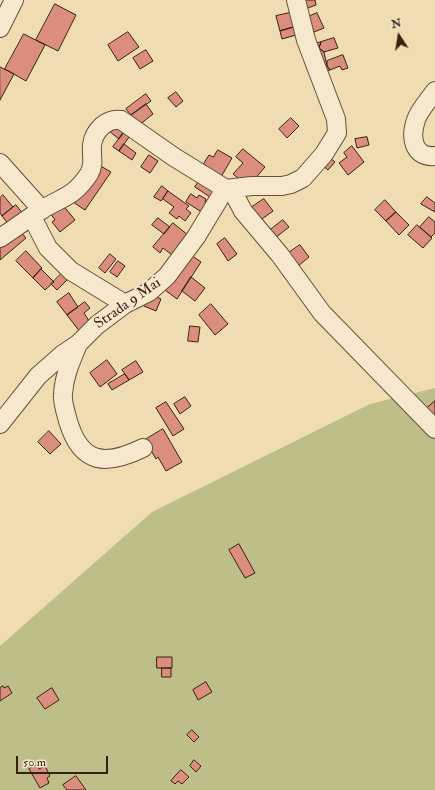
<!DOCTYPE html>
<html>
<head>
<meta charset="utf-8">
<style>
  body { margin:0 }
  #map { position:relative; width:435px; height:790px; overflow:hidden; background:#f0dcb1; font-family:"IM FELL Double Pica",serif }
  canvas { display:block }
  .north { position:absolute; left:379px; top:16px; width:40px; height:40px; -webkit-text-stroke:3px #f5e8cc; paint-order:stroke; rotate:348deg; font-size:11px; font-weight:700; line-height:16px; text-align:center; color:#382113 }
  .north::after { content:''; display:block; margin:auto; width:14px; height:18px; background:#382113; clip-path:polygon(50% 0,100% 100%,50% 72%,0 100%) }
  .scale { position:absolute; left:16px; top:756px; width:92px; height:18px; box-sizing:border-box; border:2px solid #382113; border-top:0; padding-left:5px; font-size:12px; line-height:14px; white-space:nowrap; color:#382113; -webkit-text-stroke:3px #f5e8cc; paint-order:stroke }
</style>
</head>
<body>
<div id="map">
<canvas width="435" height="790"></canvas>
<div class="north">N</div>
<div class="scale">50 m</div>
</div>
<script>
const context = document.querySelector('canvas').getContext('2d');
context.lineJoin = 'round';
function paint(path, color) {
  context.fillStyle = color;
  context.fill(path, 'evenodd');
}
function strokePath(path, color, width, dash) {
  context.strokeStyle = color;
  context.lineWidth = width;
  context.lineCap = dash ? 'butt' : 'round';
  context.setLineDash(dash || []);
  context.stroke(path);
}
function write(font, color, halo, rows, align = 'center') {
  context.font = font + ' "IM FELL Double Pica",serif';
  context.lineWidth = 4;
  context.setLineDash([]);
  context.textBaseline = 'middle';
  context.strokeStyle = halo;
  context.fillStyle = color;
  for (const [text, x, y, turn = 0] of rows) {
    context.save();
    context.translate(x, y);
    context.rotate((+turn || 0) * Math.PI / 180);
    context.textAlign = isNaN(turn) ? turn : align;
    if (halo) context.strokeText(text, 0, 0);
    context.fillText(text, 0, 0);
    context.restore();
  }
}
paint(new Path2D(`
  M435,388V790H0V646L152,512L370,404Z`), '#bebf88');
const building = new Path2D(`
  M301,0H315L316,5L305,9Z
  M55,4L76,15L58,51L36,40Z
  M294,12L298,26L280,31L276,16Z
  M317,13L324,28L314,32L308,17Z
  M294,27L296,35L282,39L280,31Z
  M128,32L139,47L118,61L108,45Z
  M24,34L45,45L26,81L5,69Z
  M334,38L338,48L324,52L319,48L321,42Z
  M321,42L319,48L324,52L327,66L330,70L321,73L311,45Z
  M146,50L153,61L140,69L133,58Z
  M343,55L348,68L342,70L340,66L330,70L327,66V61Z
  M0,67L14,74L0,100Z
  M176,92L183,101L176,107L168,98Z
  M146,94L151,101L131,115L126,109Z
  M146,104L153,114L138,126L130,116Z
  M291,118L299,126L287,138L279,129Z
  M117,121L126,129L119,139L109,131Z
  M126,129L132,133L119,151L113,147Z
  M367,137L369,145L357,148L355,139Z
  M124,144L136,153L132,160L119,151Z
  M352,146L364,162L348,175L339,163L347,157L344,153Z
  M243,149L265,167L252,182L247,177L243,182L233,174L243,163L236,157Z
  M218,150L232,158L221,177L202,166L209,155L213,157Z
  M149,155L158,161L150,173L141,167Z
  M329,157L335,162L328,170L322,165Z
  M99,165L111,172L85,210L73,202Z
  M200,180L218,192L213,199L195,187Z
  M162,186L168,191L161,201L154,197Z
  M168,191L189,206L186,209L191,213L185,221L179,216L177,219L169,213L174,207L163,199Z
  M191,194L197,198L199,195L206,199L205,202L208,204L203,213L186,202Z
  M3,195L13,207L2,216L0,213V198Z
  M427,197L435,203V212L421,204Z
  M264,199L273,211L258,222L249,209Z
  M385,200L396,212L386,221L375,210Z
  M62,204L75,220L60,232L52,222L55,220L50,213Z
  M16,205L24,215L10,226L2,216Z
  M396,212L409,225L399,235L386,221Z
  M429,217L435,222V233L431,237L420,227Z
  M158,218L170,227L164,234L152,225Z
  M283,220L289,227L275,238L269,231Z
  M173,223L188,235L172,255L163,248L160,253L153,247Z
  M417,225L432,238L423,248L408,235Z
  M18,229L26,238L0,260V241Z
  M225,238L237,254L228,261L217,244Z
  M300,245L309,257L297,267L287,254Z
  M26,251L42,268L33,278L16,261Z
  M110,254L116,259L105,273L99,268Z
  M190,254L201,262L177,299L165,290Z
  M118,261L125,266L117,277L110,272Z
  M41,269L54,282L45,290L33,278Z
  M61,274L67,280L57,290L51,284Z
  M191,277L205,288L195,301L182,291Z
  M69,293L78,307L67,315L57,302Z
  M150,294L161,299L156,311L144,306Z
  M85,302L90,308L84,313L91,324L80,332L67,315Z
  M211,304L228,324L215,335L199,315Z
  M190,326L200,327L198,342L188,341Z
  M107,360L117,374L100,387L90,373Z
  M136,361L143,372L129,380L122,370Z
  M125,374L129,380L112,390L108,384Z
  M185,397L191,406L180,414L174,404Z
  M435,401V417L425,410Z
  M166,402L184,429L173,436L156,408Z
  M163,429L182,462L166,471L158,457L156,459L145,440Z
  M49,431L61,444L50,454L38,442Z
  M239,544L255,573L245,578L229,550Z
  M157,657H172V668H157Z
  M162,668H171V677H162Z
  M206,682L212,692L198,700L193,690Z
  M3,686L4,688L8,686L12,693L0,701V688Z
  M52,688L59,700L45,709L37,698Z
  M192,730L199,737L194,742L187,735Z
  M194,760L201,766L196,772L190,766Z
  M37,765L39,769L45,766L50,776L47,778L49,783L40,788L29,769Z
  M181,770L189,777L182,784L178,781L175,784L171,781Z
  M76,776L86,790H67L63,785Z`);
paint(building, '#db8e7d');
strokePath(building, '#382113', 1);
const minor = new Path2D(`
  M0,28L14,0
  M435,91C429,100 419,110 416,120C410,137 413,158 435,156
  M0,163L42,210
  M32,217L48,248L71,271L125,304
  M0,238C14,229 27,219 41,210C62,197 73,198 89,174C95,164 91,156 92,145C94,130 107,118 121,120L174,157L234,194L243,211L280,255L322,313L435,429
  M78,344C71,361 64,376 63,394C62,402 66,413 68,421C81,465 106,466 143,448
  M0,424L38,376L63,354L78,344L97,325L125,304L149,292L167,276L196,237L225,189L252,186H282L291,184L303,178L324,154L337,133L336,119L306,40L296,0`);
strokePath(minor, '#66503a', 20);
strokePath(minor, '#f5e8cc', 18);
write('15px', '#382113', '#f5e8cc', [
  ["Strada 9 Mai",128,304,-35]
]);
</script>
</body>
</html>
